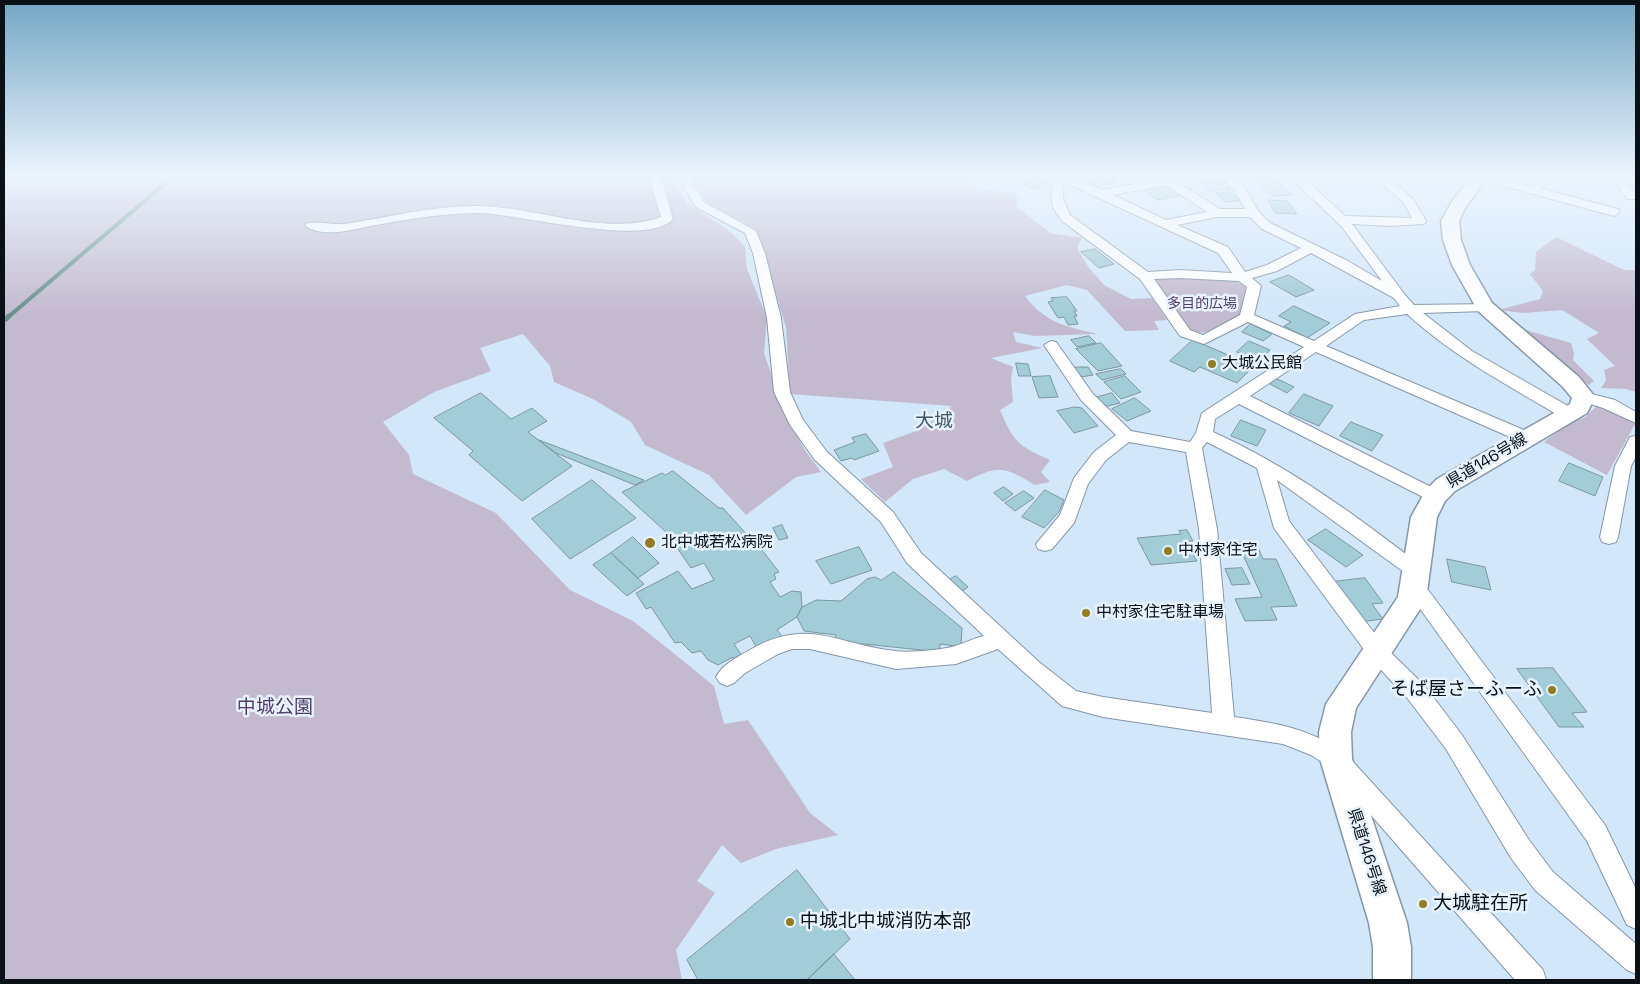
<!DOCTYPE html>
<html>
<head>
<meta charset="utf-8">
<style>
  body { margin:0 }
  #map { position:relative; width:1640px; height:984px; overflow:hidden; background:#d3e7fa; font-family:"Space Grotesk",sans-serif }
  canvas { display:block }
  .frame { position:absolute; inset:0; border:5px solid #091016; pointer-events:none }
</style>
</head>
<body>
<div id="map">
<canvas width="1640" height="984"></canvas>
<div class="frame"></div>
</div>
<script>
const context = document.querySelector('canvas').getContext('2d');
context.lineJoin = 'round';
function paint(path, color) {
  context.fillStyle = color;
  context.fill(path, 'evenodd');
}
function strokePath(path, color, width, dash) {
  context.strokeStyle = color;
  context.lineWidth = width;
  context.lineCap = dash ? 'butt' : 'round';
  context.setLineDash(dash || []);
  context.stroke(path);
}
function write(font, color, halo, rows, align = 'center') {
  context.font = font + ' "Space Grotesk","Noto Sans JP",sans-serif';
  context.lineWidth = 5;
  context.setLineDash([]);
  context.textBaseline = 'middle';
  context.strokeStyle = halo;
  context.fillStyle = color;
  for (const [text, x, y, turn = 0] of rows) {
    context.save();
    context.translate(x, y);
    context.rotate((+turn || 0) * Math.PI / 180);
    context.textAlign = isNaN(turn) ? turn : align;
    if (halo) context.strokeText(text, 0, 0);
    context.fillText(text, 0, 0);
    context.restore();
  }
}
paint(new Path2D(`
  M4,176H671L687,203L732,233L745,247L747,269L767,318L764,353L782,405L804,449L821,472L796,477L746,515L709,475L645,445L631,422L593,399L554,382L550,366L523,334L480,348L491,371L434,392L383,422L409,455L413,474L496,513L570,590L633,621L676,655L714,686L724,724L748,720L810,813L838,835L776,849L741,863L722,845L697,881L715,893L676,950L682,980H4Z
  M689,176H973L966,180L979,189L1014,193L1018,199L1016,206L1050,233L1082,238L1077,248L1089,268L1104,285L1131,299L1152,298L1167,320L1154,321L1159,330L1125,331L1087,290L1067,285L1025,296C1045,323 1067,327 1098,334L1035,336L1013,332L1016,342L1042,348L991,358L1013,367L1011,379L1013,402L1000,410C1014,443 1019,446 1050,460L1041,472L1050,482L1035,485C1004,467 1000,464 967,481L944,469L913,479L885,502L861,479L893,467L883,443L919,430L952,406L790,394L786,327L756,229L707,203Z
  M1556,237L1624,270H1636V392L1626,389L1601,388L1606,380L1604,370L1615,366L1587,339L1599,333L1562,310L1524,313L1498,310L1540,299L1543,291L1530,274L1535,270L1536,252Z
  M1185,277L1233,280L1245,286L1247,295L1243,314L1206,332H1189L1152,278Z
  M1522,329L1571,343L1574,353L1573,360L1594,381L1589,385L1574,377Z
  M1597,406L1622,416L1635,424L1607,475L1544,442L1569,423L1585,417Z`), '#c3bacf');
strokePath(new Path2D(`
  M7,318L174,176`), '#67908b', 4);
strokePath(new Path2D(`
  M6,319L9,316`), '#67908b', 5);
const building = new Path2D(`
  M1108,176L1117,182L1096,188L1086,181Z
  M1037,178L1047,184L1032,189L1021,183Z
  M1275,179L1292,195L1273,196L1256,180Z
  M1225,182L1232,189L1210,191L1203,184Z
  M1171,186L1183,195L1157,200L1145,191Z
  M1231,192L1240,201L1225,202L1216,193Z
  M1268,200L1288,201L1297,214L1276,213Z
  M1095,249L1114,264L1099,268L1081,252Z
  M1289,275L1314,290L1296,297L1270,282Z
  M1067,297L1077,311H1074L1077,316H1074L1078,324L1068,325L1064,317L1058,318L1048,302L1053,301L1051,298Z
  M1294,306L1330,323L1307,338L1284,326L1291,322L1279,316Z
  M1251,324L1272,334L1263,341L1242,332Z
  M1089,336L1096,343L1077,347L1071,340Z
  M1193,340L1254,366L1237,383L1200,367L1194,372L1170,361Z
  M1249,341L1270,350L1258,362L1237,352Z
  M1101,343L1122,366L1098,371L1076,349Z
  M1016,363L1028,364L1031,376H1019Z
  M1078,367H1088L1093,375L1075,378L1068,368Z
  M1121,369L1126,374L1102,380L1096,374Z
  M1050,376L1058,397L1039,398L1032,377Z
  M1125,376L1141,392L1121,399L1104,382Z
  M1277,379L1286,383L1294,387L1287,393L1270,384Z
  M481,393L511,419L532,408L547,421L528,432L572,466L522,501L469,455L473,451L434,418Z
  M1112,393L1120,403L1100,408L1091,399Z
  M1304,394L1333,406L1319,426L1289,413Z
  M1135,398L1151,411L1127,421L1112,409Z
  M1075,407L1082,408L1098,426L1074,433L1057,411Z
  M1241,420L1266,430L1257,446L1231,436Z
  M1351,422L1383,435L1372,451L1340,436Z
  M866,434L879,451L854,460L852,458L841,461L834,450L855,442L852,438Z
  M539,440L644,480L635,485L556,453Z
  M1569,463L1603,477L1595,496L1559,481Z
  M673,471L719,508H723L749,537L751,536L779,572L774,574L776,579L770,582L780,597L792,591L801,592L802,607L797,617L777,630L782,636L758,650L750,636L734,644L742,656L736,660L733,657L718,665L708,660L701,651L692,653L681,642L675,643L651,607L646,609L636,593L678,571L692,589L714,580L704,563L691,568L666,532L622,492L662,473L665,475Z
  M592,480L636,518L570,559L532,519Z
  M1004,487L1013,494L1003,501L994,493Z
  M1045,490L1064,500L1059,512L1044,528L1022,517Z
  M1024,491L1034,498L1015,511L1005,503Z
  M782,525L788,538L779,540L773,528Z
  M1326,529L1363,555L1346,567L1308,540Z
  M1187,530L1193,541H1186L1197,561L1151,565L1137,538L1181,534L1179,531Z
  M633,537L659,563L638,578L611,553Z
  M1223,542H1256L1263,559H1276L1297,606L1271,607L1277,620L1245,621L1235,599L1262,597L1244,557H1231Z
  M859,547L872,570L831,584L816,561Z
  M611,553L644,584L627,596L593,565Z
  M1447,559L1485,567L1491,590L1452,582Z
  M1242,568L1250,584L1232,585L1225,569Z
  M894,572L962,628L961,647L940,644V652L835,641L836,635L804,631L797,617L802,607L816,600L841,601L867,579L875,577L881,580Z
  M956,576L968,587L958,594L945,582Z
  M1365,578L1383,603L1372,604L1383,619L1360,622L1332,582Z
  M1553,668L1587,712L1572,713L1584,727H1559L1517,669Z
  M797,870L850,939L807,980H698L687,960Z
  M834,954L855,980H807Z`);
paint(building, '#a2ccd7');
strokePath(building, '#7b979e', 1);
const minor = new Path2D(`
  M649,176H661L673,219C648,248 518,214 480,213C447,213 414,218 382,224C367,226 352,231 337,232C328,233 311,232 305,225C309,220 335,225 345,224C390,217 434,205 480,206C537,207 606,237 661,217Z
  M677,176H689L704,202L756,231L765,253L781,318L790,392L803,420L827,452L893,512L921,553L1039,662L1076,691L1103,697L1212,713L1199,529L1186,452L1129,442L1106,460L1088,484L1074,523L1052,549L1045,551L1038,549L1036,544L1060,515L1074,478L1094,452L1116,435L1081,400L1044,345L1051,341L1056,342L1093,394L1131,431L1190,442L1196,433L1202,413L1304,347L1248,322L1204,344L1180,336L1140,279L1062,221L1054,209L1051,198L1055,179L1052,176H1070L1103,190L1160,179L1163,176H1219L1213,179L1179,183L1220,209H1245L1235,191L1221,176H1234L1244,187L1258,211L1270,223L1346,260L1382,281L1342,227L1289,176H1302L1345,216L1412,218L1404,203L1374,176H1387L1413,199L1426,221L1424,224L1391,226L1352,224L1405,295L1414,305L1490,304L1492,307L1490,310L1485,311L1423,313L1472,351L1575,410L1577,414L1575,418H1563C1509,386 1454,357 1407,314L1364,320L1326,346L1531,433L1533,437L1531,441H1519L1316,352L1250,396L1441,492L1444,496L1441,500L1435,502L1429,500L1239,404L1215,419L1213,432C1290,467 1357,516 1424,568L1427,573L1424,578L1417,580L1422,582L1605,825L1636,889V929L1627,925L1587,841L1408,592L1405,587L1408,582L1415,580L1277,480L1289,521L1385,647L1424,685L1462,735L1529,840L1553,872L1636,944V974L1627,970L1535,890L1511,858L1446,749L1408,699L1371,659L1274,528L1257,468L1207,442L1202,448L1217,529L1234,717C1276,723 1307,728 1344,752L1543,970L1546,980H1515L1328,766L1311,755L1283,744L1103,717L1062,706L998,649L956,664L896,669L810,649H792L778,654L745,673L734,683L727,686L720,683L716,677C723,664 736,658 748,651C808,616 834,644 895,651C908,653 942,650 955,646C965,643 974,638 984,636L907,563L881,522L815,460L790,425L774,392L767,318L753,253L745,233L696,207ZM1064,182L1218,253L1232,273L1180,270L1148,272L1070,215L1063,198ZM1166,185L1207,212L1166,220L1113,195ZM1217,217H1250L1262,229L1301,248L1267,265L1245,272L1228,247L1177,225ZM1311,253L1394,298L1400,306L1355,314L1314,341L1254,315L1261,286L1252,278L1277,271ZM1180,278L1239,281L1247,287L1240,315L1203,335L1190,330L1154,279Z
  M1472,176H1492L1532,187L1541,176H1553L1542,189L1618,209L1620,212L1614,216L1474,178Z
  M1611,176H1623L1636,195V199H1628Z
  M1584,392L1615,400L1636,412V423L1603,408L1578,400L1576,397Z
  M1636,436V457L1631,466L1618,537L1616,542L1609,544L1602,542L1600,537L1615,466L1630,437Z`);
const secondary = new Path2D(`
  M1473,176H1489L1466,206L1459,221L1461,240L1470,265L1492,303L1579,377L1595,397L1587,413L1455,491L1445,501L1437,517L1426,600L1356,708L1351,732L1352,759L1407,923L1411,947V980H1373V947L1369,923L1320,759L1319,732L1326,704L1398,597L1411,517L1426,490L1437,479L1570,404L1572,398L1563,387L1478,311L1452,265L1443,240L1441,221L1453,200Z`);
strokePath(minor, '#8496a8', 2);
strokePath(secondary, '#8496a8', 3);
paint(minor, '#fff');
paint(secondary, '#fff');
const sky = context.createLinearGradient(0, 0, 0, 314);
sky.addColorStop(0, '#74a6c3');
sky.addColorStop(0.56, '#ebf4fd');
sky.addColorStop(1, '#ebf4fd00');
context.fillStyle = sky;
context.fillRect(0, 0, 1640, 314);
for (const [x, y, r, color] of [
  [1212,364,5,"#917c22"],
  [650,543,6,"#917c22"],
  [1168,551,5,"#917c22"],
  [1086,613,5,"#917c22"],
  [1552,690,5,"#917c22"],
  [1423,904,5,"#917c22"],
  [790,922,5,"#917c22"]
]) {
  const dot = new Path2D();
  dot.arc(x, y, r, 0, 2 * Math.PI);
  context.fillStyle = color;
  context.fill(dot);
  strokePath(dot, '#e7f3fe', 2);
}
write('14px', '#523c68', '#e7f3fe', [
  ["多目的広場",1202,304]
]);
write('16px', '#091016', '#e7f3fe', [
  ["大城公民館",1222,364],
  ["北中城若松病院",661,543],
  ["中村家住宅",1178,551],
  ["中村家住宅駐車場",1096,613]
], 'left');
write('16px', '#091016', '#e7f3fe', [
  ["県道146号線",1487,461,-31],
  ["県道146号線",1366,852,72]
]);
write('19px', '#445665', '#e7f3fe', [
  ["大城",934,422]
]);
write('19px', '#091016', '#e7f3fe', [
  ["そば屋さーふーふ",1542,690,"right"],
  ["大城駐在所",1433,904],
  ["中城北中城消防本部",800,922]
], 'left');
write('19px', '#523c68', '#e7f3fe', [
  ["中城公園",275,708]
]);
</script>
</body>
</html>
